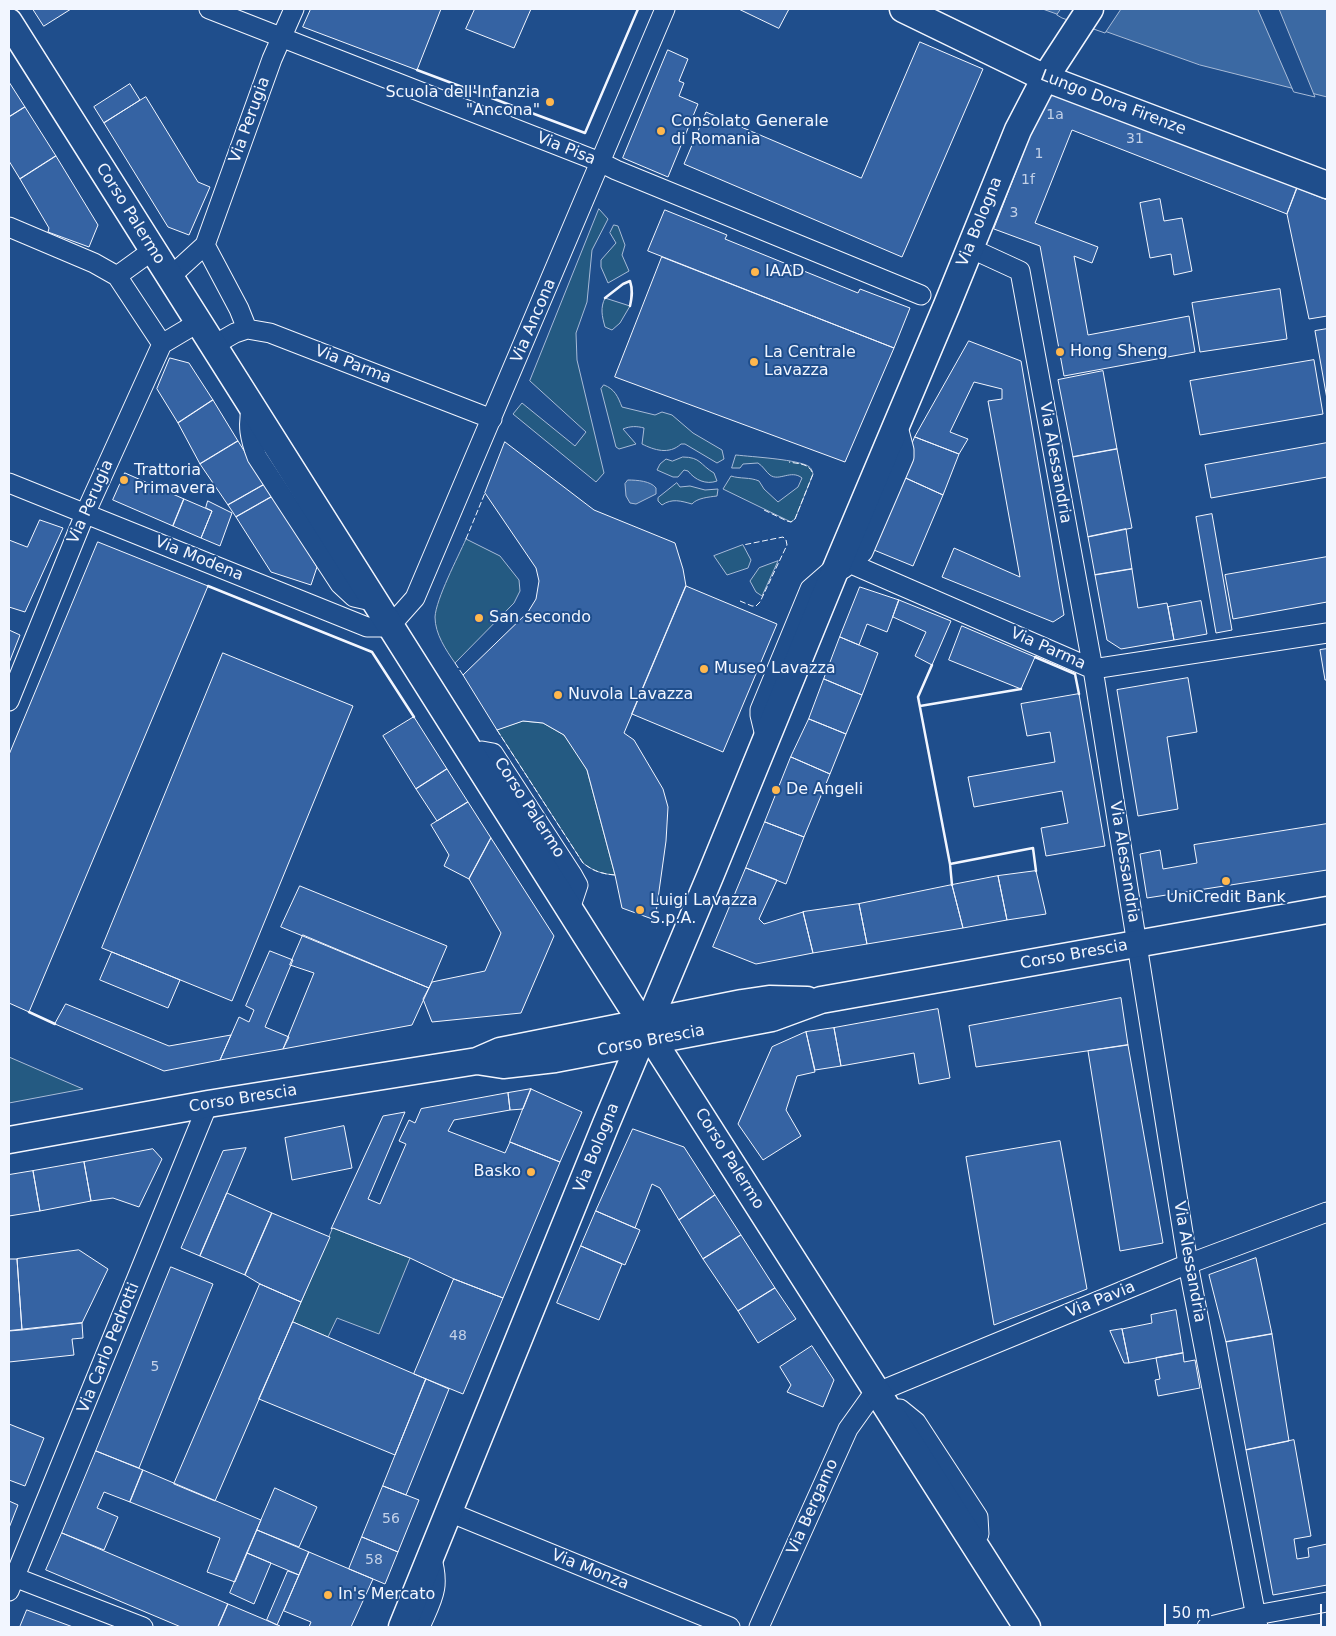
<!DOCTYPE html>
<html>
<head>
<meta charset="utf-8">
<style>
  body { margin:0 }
  #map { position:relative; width:1336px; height:1636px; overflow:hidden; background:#1f4e8c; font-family:"DejaVu Sans",sans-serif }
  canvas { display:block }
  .frame { position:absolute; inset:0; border:10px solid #f2f6ff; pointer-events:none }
  .scale { position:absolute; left:1164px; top:1604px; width:158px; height:22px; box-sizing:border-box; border:2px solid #f2f6ff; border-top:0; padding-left:6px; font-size:15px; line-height:18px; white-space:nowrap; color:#f2f6ff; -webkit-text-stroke:4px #1f4e8c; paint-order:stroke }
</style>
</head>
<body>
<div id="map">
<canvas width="1336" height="1636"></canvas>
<div class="frame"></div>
<div class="scale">50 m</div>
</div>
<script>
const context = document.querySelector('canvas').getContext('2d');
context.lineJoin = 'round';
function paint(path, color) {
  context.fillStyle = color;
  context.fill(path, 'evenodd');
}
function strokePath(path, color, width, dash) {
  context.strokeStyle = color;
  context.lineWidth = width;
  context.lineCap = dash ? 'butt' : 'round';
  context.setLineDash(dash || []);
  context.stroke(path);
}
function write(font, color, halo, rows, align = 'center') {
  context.font = font + ' "DejaVu Sans",sans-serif';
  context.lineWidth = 4;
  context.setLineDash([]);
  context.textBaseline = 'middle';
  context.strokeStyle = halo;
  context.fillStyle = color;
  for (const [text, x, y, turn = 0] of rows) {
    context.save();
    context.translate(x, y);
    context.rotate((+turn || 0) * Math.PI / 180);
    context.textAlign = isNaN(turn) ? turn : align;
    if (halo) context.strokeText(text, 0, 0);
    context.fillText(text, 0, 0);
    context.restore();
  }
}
const green = new Path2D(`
  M599,209L608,219L592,250L587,302L576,333L577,360L604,473L596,482L513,414L522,403L575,446L586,432L530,381Z
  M614,225L618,226L625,245L622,255L629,271L608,283L601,267V260L616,243L610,233Z
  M605,298L630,306L620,323L612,330L605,327C602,316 600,308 605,298Z
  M604,385C615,389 618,397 622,407L655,415L662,412L672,415L693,433L722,450L724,459L717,463L685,444H681C669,455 654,450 642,444L644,428C637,426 630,426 623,429L636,444L619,449L616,447L601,389Z
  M736,455C754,457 791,459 806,465C811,467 812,470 813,474L795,519L791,522L723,489L731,476C740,479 750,477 759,481L764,489L778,502L798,487L802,478C791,469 779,482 770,475C766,472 763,466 758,463L743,464L740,468H732Z
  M683,457C701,457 700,465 714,473L717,481C706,485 695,480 688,471L684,470L678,477H673L657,470L660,464L666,459L672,461Z
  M677,483L680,487L690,486L705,490L718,489L717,496C709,497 697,498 692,504C681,501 672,498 662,505L658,501V498Z
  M466,539L500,556L519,580L520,591L514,603L455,663C446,650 435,634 435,617C436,599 458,557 466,539Z
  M743,545L751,560L748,568L727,575L714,556Z
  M778,561L762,596L756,592L750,581L759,568Z
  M523,721L543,723L564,735L577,753L587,770L615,875C602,874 593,871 583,863L497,730Z
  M9,1057L83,1089L9,1103Z
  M333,1228L410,1258L379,1334L337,1318L328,1337L293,1322Z`);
paint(green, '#245a82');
strokePath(green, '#a8bbd7', 1);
const water = new Path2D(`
  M1043,9H1327V97L1200,65Z
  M628,480C637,480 651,481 656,488V494L636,504L630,503L626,496L625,484Z`);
paint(water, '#3b69a3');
strokePath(water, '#a8bbd7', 1);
const pier = new Path2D(`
  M1061,9H1121L1105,33L1062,18L1057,15Z
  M1258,9H1279L1315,97L1294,92Z`);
paint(pier, '#1f4e8c');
strokePath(pier, '#a8bbd7', 1);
const building = new Path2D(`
  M33,9H71L44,26Z
  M311,9H441L417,70L303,27Z
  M475,9H531L514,48L466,29Z
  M739,9H789L779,28Z
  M920,42L983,69L902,257L684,164L706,112L861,178Z
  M668,50L688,59L679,81L684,83L679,96L698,104L668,177L623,158Z
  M9,82L25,107L9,117Z
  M130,84L140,100L104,123L94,107Z
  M1048,91L1297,188L1287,214L1072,130L1035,223L1098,247L1092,263L1074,256L1088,335L1189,316L1195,352L1064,376L1040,246L994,229Z
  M146,97L198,182L210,187L189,235L168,227L104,123Z
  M25,107L56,156L20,179L9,161V117Z
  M56,156L98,225L89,247L48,232L49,228L20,179Z
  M1297,188L1327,200V316L1309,319L1287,214Z
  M1160,199L1164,221L1182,218L1192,271L1174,275L1171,254L1150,258L1140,203Z
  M665,210L727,235L725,239L858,293L860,289L910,308L894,348L648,251Z
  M662,257L894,348L845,462L615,377Z
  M1280,289L1287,339L1200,352L1192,303Z
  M1327,329V399L1315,331Z
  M969,341L1021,361L1064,615L1053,622L942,577L954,548L1020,577L988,401L1002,399V389L974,382L950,432L968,439L959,454L915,437Z
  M170,358L189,363L213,400L178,423L157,389Z
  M1314,360L1323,414L1200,435L1190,381Z
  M1103,371L1117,449L1073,457L1058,380Z
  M213,400L238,441L200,464L178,423Z
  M915,437L959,454L943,495L899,475Z
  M238,441L265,484L228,505L200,464Z
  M505,442L594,510L675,543L683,569L686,586L624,733L634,740L663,789L668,807L666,841L655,920L622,908L615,875L587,770L564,735L543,723L523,721L497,730L463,675L528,612L536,599L539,581L536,568L485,493Z
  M1327,443V477L1211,498L1205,465Z
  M1117,449L1132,528L1088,537L1073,457Z
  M125,473L184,499L173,526L113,500Z
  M899,475L943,495L913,566L869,548Z
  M265,484L273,496L236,517L228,505Z
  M273,496L317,567L311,585L271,572L236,517Z
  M184,499L212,511L201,538L173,526Z
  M208,501L232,513L220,546L201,538L212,511L206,508Z
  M1212,514L1232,630L1216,633L1196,517Z
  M40,520L63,528L25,612L9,607V540L27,547Z
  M1126,529L1132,569L1095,575L1088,537Z
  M98,542L208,586L29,1012L9,1003V755Z
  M1327,557V602L1233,619L1225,575Z
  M1132,569L1138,608L1167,603L1174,640L1121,649L1107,640L1095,575Z
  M686,586L777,624L723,752L632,714Z
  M860,587L899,600L887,632L867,624L859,645L840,637Z
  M899,600L951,621L932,665L915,656L926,632L893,617Z
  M1201,601L1207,634L1174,640L1168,607Z
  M962,626L1035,657L1021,689L949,660Z
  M9,630L20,635L9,663Z
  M840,637L878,653L862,695L824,679Z
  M1327,649V680H1325L1320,650Z
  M223,653L353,706L232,1001L102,948Z
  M1188,678L1197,732L1167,737L1178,809L1138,816L1117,690Z
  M824,679L862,695L846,734L809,719Z
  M1079,694L1105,846L1046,856L1041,828L1068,823L1062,791L974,807L968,777L1055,762L1050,732L1027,736L1021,704Z
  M414,717L447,769L416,789L383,736Z
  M809,719L846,734L830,774L791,757Z
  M791,757L830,774L804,837L765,822Z
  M447,769L468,802L437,821L416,789Z
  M468,802L491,838L469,879L444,866L449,855L431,825Z
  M765,822L804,837L786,884L746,868Z
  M1327,824V870L1147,898L1140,854L1160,850L1163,869L1197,863L1194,845Z
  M491,838L554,936L521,1013L432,1022L423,999L432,982L485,971L501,933L469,879Z
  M746,868L777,880L759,919L764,924L803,912L813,953L756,964L713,947Z
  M1036,871L1046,914L1007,920L998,876Z
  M998,876L1007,920L963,928L952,885Z
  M952,885L963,928L867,944L859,904Z
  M300,886L447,946L429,988L281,927Z
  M859,904L867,944L813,953L803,912Z
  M303,935L429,988L412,1025L283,1049L314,973L290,965Z
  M270,951L293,960L265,1027L289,1037L283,1049L220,1060L239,1017L249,1022L254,1010L246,1006Z
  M112,952L180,980L168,1008L100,980Z
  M1121,998L1128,1045L976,1067L969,1026Z
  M66,1004L169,1046L231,1035L220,1060L164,1071L55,1024Z
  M938,1009L950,1078L919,1084L914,1053L841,1066L834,1028Z
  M834,1028L841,1066L815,1070L806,1032Z
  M806,1032L815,1072L797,1076L786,1110L801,1136L763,1160L738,1124L772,1047Z
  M1128,1045L1163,1243L1120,1251L1088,1051Z
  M531,1089L582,1112L560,1162L510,1142Z
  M531,1089L523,1109L510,1110L508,1093Z
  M508,1093L510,1110L454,1120L448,1131L505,1153L510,1142L560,1162L503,1298L454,1279L410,1258L333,1228L331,1229L383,1116L405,1112L368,1199L380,1204L406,1144L399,1141L409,1120L415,1123L421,1109Z
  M344,1126L352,1168L292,1180L285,1138Z
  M633,1129L684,1147L715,1195L679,1220L660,1188L652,1184L635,1228L596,1211Z
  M1060,1141L1087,1289L994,1325L966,1157Z
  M246,1148L200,1256L181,1248L223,1151Z
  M153,1149L162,1159L139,1207L113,1198L91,1201L84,1162Z
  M84,1162L91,1201L40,1211L33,1171Z
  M33,1171L40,1211L9,1216V1175Z
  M227,1193L272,1213L245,1275L200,1256Z
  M715,1195L741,1235L703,1259L679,1220Z
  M596,1211L640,1230L625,1265L581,1246Z
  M272,1213L330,1237L301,1302L260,1284L245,1275Z
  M741,1235L775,1288L738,1311L703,1259Z
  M581,1246L622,1264L599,1320L557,1303Z
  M79,1250L108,1269L82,1323L22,1330L17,1259Z
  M1256,1258L1272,1334L1226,1342L1209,1275Z
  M9,1259H17L22,1330L9,1331Z
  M171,1267L213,1284L139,1468L96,1451Z
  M454,1279L503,1298L463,1394L414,1374Z
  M260,1284L301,1302L215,1501L174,1484Z
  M775,1288L796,1319L758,1343L738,1311Z
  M1176,1310L1183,1353L1129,1363L1122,1329L1152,1323L1151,1315Z
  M293,1322L426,1379L395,1455L259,1399Z
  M82,1323L83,1338L72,1339L74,1355L9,1362V1331Z
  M1122,1329L1129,1363H1124L1110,1331Z
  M1272,1334L1289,1441L1246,1450L1226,1342Z
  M812,1346L834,1380L823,1407L787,1392L791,1385L780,1367Z
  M1183,1353L1184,1362L1195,1360L1200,1388L1158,1396L1155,1380L1160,1379L1156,1358Z
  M426,1379L449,1389L406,1495L383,1486Z
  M9,1424L44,1438L25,1486L9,1480Z
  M1294,1440L1311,1536L1294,1539L1297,1559L1309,1557L1308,1548L1327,1544V1585L1273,1595L1246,1450Z
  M96,1451L143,1470L130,1502L104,1492L97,1508L118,1517L104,1550L62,1533Z
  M143,1470L261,1520L235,1582L207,1572L220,1538L130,1502Z
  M383,1486L419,1500L398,1552L362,1537Z
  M275,1488L317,1507L299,1547L257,1530Z
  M9,1501L18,1505L9,1528Z
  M257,1530L309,1552L299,1575L247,1553Z
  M62,1533L228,1604L218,1627H181L46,1570Z
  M362,1537L398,1552L385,1584L349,1569Z
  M309,1552L373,1579L351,1627H309L311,1622L284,1611Z
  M247,1553L271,1563L254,1604L230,1593Z
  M288,1571L299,1575L277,1625L267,1620Z
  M228,1604L280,1626V1627H218Z
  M27,1610L73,1627H20Z`);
paint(building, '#3563a3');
strokePath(building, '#f2f6ff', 1);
const street = new Path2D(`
  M209,9L600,162L616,170L921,295
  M9,227L94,263L117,276L162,344
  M205,245L239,309L247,329
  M970,248L1020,271L1093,669L1188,1264L1258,1627
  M117,276L153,250
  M170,277L205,245L272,59L294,9
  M214,345L235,333L247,329L270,333L492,419
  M252,406C247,425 250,439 257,457L340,584L354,597L376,602
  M9,483L367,627H387L391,625L415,598L665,9
  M840,559L1093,669L1327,633
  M843,569L851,563L863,552L904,457V450L897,423
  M9,701L85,514L162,344L199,322
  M766,740L760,715V710L810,589L834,568
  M473,755L482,751L493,753L573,876L578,885L570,909
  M888,1409H900L916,1422L978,1517L979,1534L972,1541
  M449,1512L730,1627
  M9,1575L143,1627
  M9,1591L208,1104
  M420,1627C432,1599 441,1588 431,1556
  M759,1627L848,1429L873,1394L1188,1264L1327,1212
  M1207,1627L1256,1615L1327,1602`);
const secondary = new Path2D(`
  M903,9L1045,78L1327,185
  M9,22L587,937L1027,1627
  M477,1061L503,1065L555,1059L772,1018L821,1000L1327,910
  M9,1140L208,1104L477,1061L500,1051L742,1003L769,999L807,1000
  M402,1627L606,1124L711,874L837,566L947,305L1018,130L1045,78L1090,9`);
strokePath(street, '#f2f6ff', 21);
strokePath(secondary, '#f2f6ff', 29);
strokePath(street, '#1f4e8c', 19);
strokePath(secondary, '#1f4e8c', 26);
strokePath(new Path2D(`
  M764,510L787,521L791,522L795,519L813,474C809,463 799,464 789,462
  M466,539L485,493
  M740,601L752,606H756L760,602L787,545L786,540L783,537L743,545
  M455,663L463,675
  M497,730L583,863C593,871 602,874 615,875`), '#f2f6ff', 1, [6, 2.5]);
strokePath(new Path2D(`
  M417,70L585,133L638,9
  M605,298L623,284L630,281C633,290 632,297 630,306
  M208,586L372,652L414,717
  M1035,657L1075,674L1079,694
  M932,665L918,697L950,864L952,885
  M920,706L1021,689
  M950,864L1033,848L1036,871
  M29,1012L55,1024`), '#f2f6ff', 2.5);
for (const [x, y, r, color] of [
  [550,102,5,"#ffb74d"],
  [661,131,5,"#ffb74d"],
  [755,272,5,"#ffb74d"],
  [1060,352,5,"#ffb74d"],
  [754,362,5,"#ffb74d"],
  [124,480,5,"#ffb74d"],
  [479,618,5,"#ffb74d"],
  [704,669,5,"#ffb74d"],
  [558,695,5,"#ffb74d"],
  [776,790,5,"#ffb74d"],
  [1226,881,5,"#ffb74d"],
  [640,910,5,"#ffb74d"],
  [531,1172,5,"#ffb74d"],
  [328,1595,5,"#ffb74d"]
]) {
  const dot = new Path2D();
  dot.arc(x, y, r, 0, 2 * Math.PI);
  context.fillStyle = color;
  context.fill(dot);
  strokePath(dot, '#1f4e8c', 2);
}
write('14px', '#c3d1e8', null, [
  ["1a",1055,115],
  ["31",1135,139],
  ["1",1039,154],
  ["1f",1028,180],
  ["3",1014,213],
  ["48",458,1336],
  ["5",155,1367],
  ["56",391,1519],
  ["58",374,1560]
]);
write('16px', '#f2f6ff', '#1f4e8c', [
  ["Scuola dell'Infanzia",540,93,"right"],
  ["\"Ancona\"",540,111,"right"],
  ["Consolato Generale",671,122],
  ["di Romania",671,140],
  ["IAAD",765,272],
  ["Hong Sheng",1070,352],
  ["La Centrale",764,353],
  ["Lavazza",764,371],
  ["Trattoria",134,471],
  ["Primavera",134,489],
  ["San secondo",489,618],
  ["Museo Lavazza",714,669],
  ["Nuvola Lavazza",568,695],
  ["De Angeli",786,790],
  ["UniCredit Bank",1226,898,"center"],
  ["Luigi Lavazza",650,901],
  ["S.p.A.",650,919],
  ["Basko",521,1172,"right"],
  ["In's Mercato",338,1595]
], 'left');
write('16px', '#f2f6ff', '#1f4e8c', [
  ["Lungo Dora Firenze",1113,103,21],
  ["Via Perugia",250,120,-70],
  ["Via Pisa",566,149,22],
  ["Corso Palermo",130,214,58],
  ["Via Bologna",980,222,-68],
  ["Via Ancona",534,321,-67],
  ["Via Parma",353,365,21],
  ["Via Alessandria",1055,463,80],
  ["Via Perugia",91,502,-66],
  ["Via Modena",199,559,22],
  ["Via Parma",1048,649,24],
  ["Corso Palermo",529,808,57],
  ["Via Alessandria",1124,862,81],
  ["Corso Brescia",1074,955,-10],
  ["Corso Brescia",651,1041,-11],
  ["Corso Brescia",243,1099,-9],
  ["Via Bologna",597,1148,-68],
  ["Corso Palermo",729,1159,58],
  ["Via Alessandria",1189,1262,80],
  ["Via Pavia",1101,1300,-22],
  ["Via Carlo Pedrotti",109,1348,-68],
  ["Via Bergamo",813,1507,-66],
  ["Via Monza",590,1570,22]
]);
</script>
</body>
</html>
